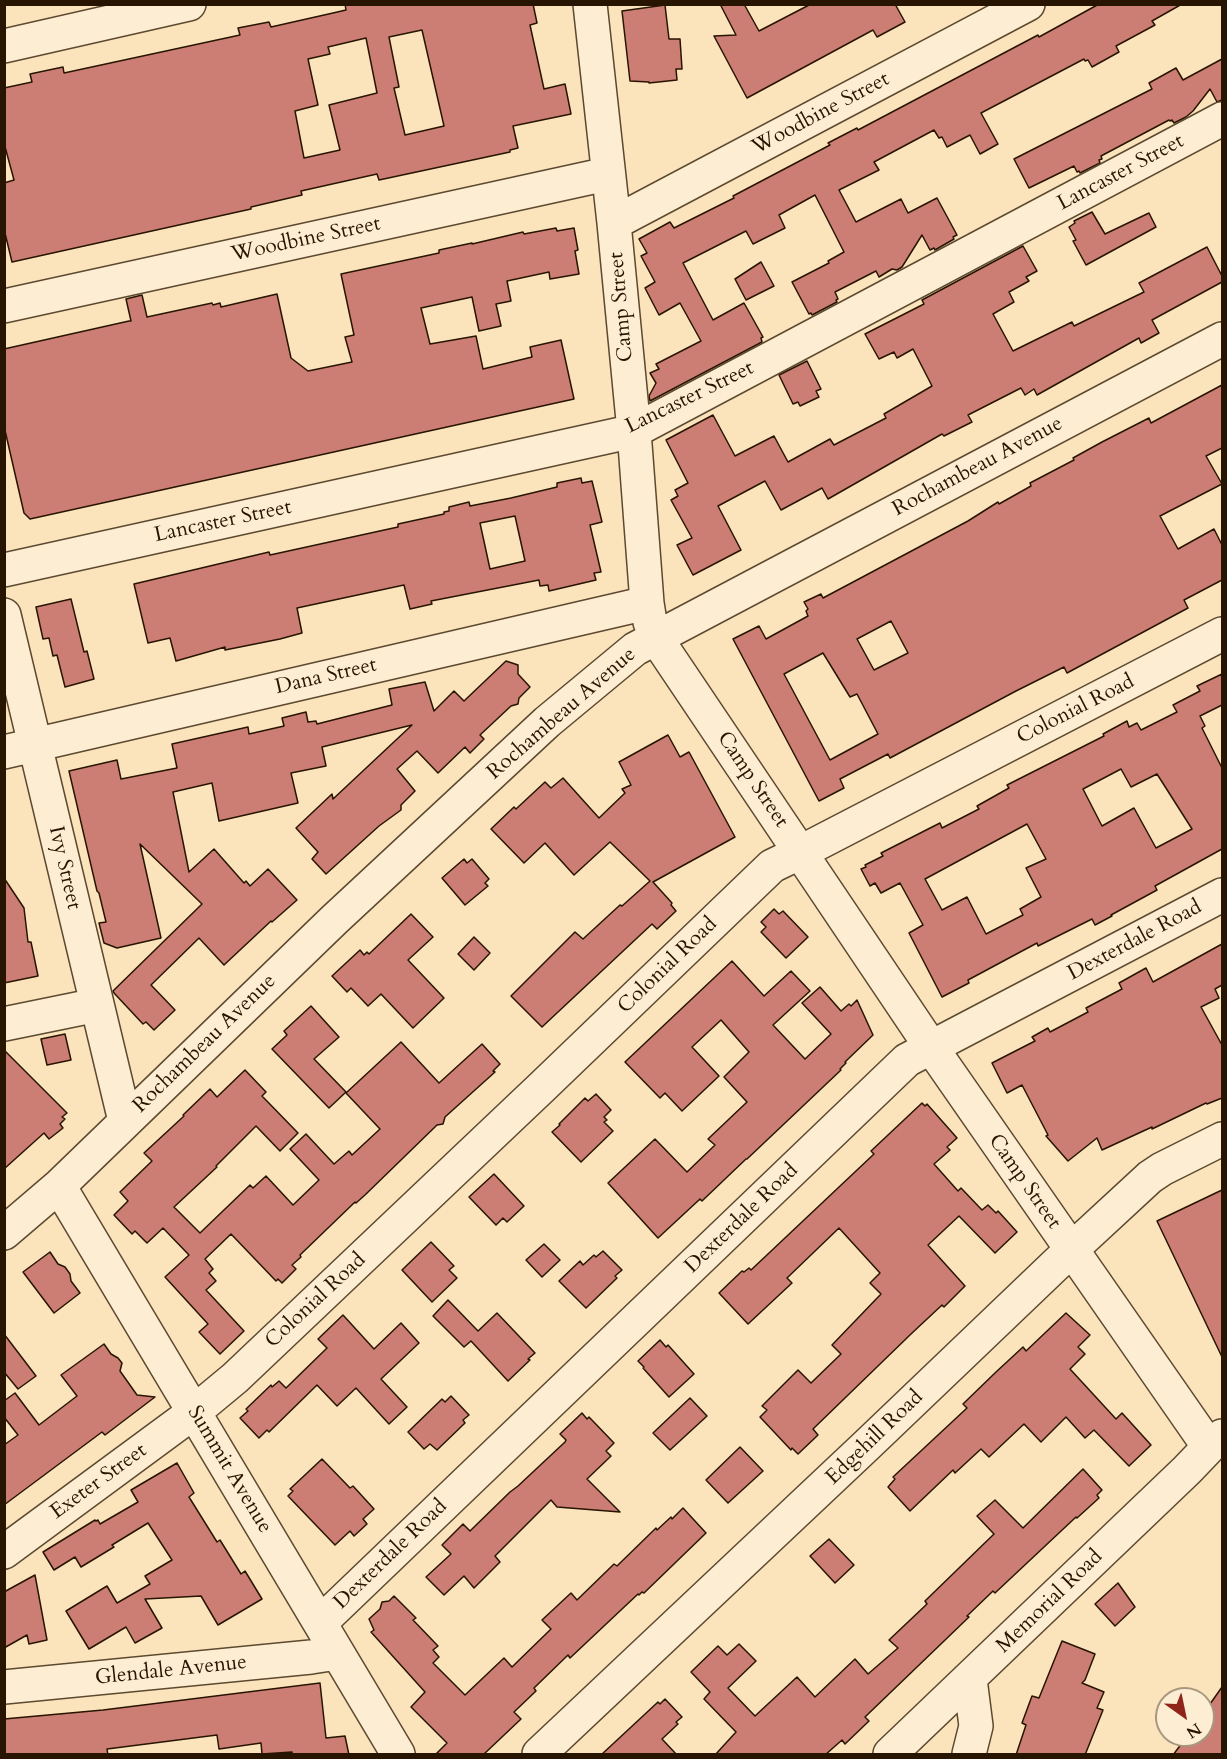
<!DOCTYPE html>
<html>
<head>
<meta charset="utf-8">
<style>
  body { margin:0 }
  #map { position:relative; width:1227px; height:1759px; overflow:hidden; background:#fbe4bc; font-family:Cardo,serif }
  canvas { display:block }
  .frame { position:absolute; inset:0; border:6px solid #271501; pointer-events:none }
  .north { position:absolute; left:1155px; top:1687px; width:60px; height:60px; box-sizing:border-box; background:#fcedd3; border:2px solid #a7977f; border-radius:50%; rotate:147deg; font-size:16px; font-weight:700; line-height:24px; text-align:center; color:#271501 }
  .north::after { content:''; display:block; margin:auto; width:21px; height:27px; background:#8f2418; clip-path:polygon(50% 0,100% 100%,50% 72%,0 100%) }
</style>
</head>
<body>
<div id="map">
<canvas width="1227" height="1759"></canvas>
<div class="frame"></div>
<div class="north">N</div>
</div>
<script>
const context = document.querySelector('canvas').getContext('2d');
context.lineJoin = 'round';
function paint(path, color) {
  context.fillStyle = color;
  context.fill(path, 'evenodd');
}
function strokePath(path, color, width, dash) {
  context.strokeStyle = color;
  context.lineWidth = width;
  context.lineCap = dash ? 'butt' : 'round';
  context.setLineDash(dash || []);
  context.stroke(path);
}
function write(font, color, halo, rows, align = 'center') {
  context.font = font + ' Cardo,serif';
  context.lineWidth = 4.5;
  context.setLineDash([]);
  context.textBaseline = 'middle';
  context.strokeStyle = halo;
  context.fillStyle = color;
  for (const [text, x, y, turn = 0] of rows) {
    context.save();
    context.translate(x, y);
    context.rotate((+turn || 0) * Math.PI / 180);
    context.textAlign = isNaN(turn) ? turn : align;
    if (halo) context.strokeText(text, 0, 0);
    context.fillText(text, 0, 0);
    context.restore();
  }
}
const building = new Path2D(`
  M345,4H533L537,23L530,25L544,89L565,84L571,114L513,126L518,148L510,150V152L379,180L377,174L301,191L302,195L251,207V209L12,262L4,229V183L14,180L4,143V88L32,82L30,74L63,67L64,73L240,35L238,28L269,22L271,27L333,13L346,10ZM422,30L444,126L405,135L394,88L399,87L389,37ZM366,38L377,93L329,105L340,150L304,158L295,111L318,105L308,59L330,54L328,47Z
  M720,4H744L759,31L811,4H895L905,22L877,37L873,30L747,98L714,36L736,35Z
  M1099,4H1182L1152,21L1155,25L1116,46L1119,52L1092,67L1088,60L1085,61L1084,59L981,113L998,144L980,154L970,135L947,147L942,137L939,138L934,130L874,162L879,170L839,190L856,222L901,199L908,213L937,198L957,235L953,237L954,239L935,250L934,248L930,250L922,235L902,267L897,270L892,269L879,277L876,271L835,292L838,299L836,300L837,302L812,315L811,313L809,314L792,282L829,263L828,261L844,252L815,195L779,215L785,228L753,244L746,231L683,263L713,320L744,303L763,337L761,338L762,342L650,401L649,396L656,383L650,373L659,369L656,364L701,341L680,303L659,315L645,288L655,282L641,256L647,253L639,239L670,222L674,228L734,198L733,196L830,145L828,143L857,128L858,130L1038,35L1039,37Z
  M665,5L669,39H680L682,69H676L677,80L649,83V82L630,81L622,11Z
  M1222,59V100L1217,102L1210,89L1193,111L1186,117L1174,123L1172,120L1170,121L1169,120L1101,156L1102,159L1099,160L1100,163L1080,173L1079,171L1077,172L1074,166L1029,188L1014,159L1152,89L1149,83L1176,68L1183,80Z
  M1092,212L1105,234L1149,213L1156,227L1086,265L1073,241L1076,240L1069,227L1075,223L1074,221Z
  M556,228L557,231L574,228L578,250L575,251L579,274L550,279L549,272L507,281L511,301L496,304L501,326L479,331L472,297L421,308L430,344L476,336L483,369L532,357L530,347L561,340L574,399L30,519L24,513L4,426V349L129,321H131L126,299L142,295L147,317L212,303L213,305L220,303L221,307L277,294L291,358L308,371L352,362L345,337L354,335L341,274L439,253V250L472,243V244L523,232L524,234Z
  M1023,246L1037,271L1026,277L1029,281L1009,292L1014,302L993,314L1013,351L1072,322L1074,326L1144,292L1139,283L1207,247L1222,276V282L1152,320L1159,333L1141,343L1139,338L1037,395L1034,389L1025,395L1021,388L968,415L972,422L944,436L942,434L828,499L822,488L781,510L765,481L718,506L741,550L693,575L677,545L692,538L671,500L678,496L675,490L688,483L666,440L713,415L735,456L774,436L788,462L830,439L834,445L886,418L884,414L932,386L913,349L897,358L894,352L879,359L865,334L924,304L922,300Z
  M761,262L774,286L746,300L735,279Z
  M807,361L821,389L816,391L819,397L800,406L798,402L793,404L779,375Z
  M1222,385V448L1206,456L1222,484L1160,516L1178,549L1214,529L1222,545V580L1184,600L1188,608L1067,673L1064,667L1016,691L890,758L888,754L840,779L844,788L819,801L733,639L759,626L766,639L808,616L806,611L808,609L804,602L821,594L823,598L968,521L998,502L999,504L1031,486L1030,483L1074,460L1073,458L1102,442L1149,418L1151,423ZM891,621L908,653L874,670L857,639ZM823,653L850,697L857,694L878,734L830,760L784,674Z
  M581,478L582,483L592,481L602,522L590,525L601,572L594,573L596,580L549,591L548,585L540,586L539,580L431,601L432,604L410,609L404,585L297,608L302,633L280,639L225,650V647L176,661L170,638L148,643L134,584L269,552L270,555L398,527V524L444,514V512L449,511V507L469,502L470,506L511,498L557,487V483ZM515,516L525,561L490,569L480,523Z
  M71,599L84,652L87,651L94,679L65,687L57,655L53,656L49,638L43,639L36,607Z
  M506,661L518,665V674L530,687L519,698L518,704L511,706L480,735L484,739L470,753L465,747L438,773L417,751L397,769L415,791L401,805V810L379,826L326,874L312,859L318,852L296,828L332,794L333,799L412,725L322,747L326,766L291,773L298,803L219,821L212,783L173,792L189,872L214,849L244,883L246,881L250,886L268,869L297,900L272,922L271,921L224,965L199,938L151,985L175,1010L154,1030L146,1022L143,1024L114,993L113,991L202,904L140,844L161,938L117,948L104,943L99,923L106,922L99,893L97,891L69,771L117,760L121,779L177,768L172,744L248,727L249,734L284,726L282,718L306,712L308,722L316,721L317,724L392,705L389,689L425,682L434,711L454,691L464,701Z
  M1222,674V705L1200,716L1205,726L1202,728L1222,768V849L1155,886L1157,890L1111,915L1112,916L1095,925L1092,919L1038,946L1037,943L968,980L969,983L942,997L909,933L923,925L900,883L881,893L875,883L870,886L861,869L866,867L865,865L883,856L881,853L940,823L942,828L979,809L977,806L1009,788L1007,785L1104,736L1103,734L1127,721L1129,727L1137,723L1141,730L1177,712L1173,705L1200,691L1197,686ZM1121,769L1131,787L1157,774L1192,829L1156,848L1134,808L1102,826L1083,789ZM1027,824L1046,859L1026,868L1041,897L1020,909L1023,915L986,934L967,897L942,910L925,879Z
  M668,735L680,757L689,752L735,837L653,882L672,903L671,905L676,911L657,929L652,924L542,1027L511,996L575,932L583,939L620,905L622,906L650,881L610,842L574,875L545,843L524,863L491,829L514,807L516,809L545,782L551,788L563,778L599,818L625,793L622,789L631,785L619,762Z
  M464,859L467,863L472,859L489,879L485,883L488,886L465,905L442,878Z
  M4,878L24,908L28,942H31L38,976L4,983Z
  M774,909L779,914L783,911L808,937L786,958L761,932L766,927L761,922Z
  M411,914L433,937L408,960L444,998L413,1028L381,994L368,1006L351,988L347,992L332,976L360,950L364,955L367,952L369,954Z
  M474,937L490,953L474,970L458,954Z
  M1222,944V985L1215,989L1219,998L1201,1007L1222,1045V1098L1207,1104L1206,1103L1152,1129V1127L1102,1150L1097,1138L1068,1161L1046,1136L1048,1135L1022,1085L1007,1093L992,1063L1035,1041L1032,1037L1048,1028L1050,1032L1088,1012L1086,1008L1122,989L1119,983L1146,968L1153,982Z
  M732,961L764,996L791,971L810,991L773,1025L805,1059L831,1034L802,1003L820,987L841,1011L849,1004L851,1006L857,1000L873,1035L845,1062L846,1063L840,1069L841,1070L747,1159H746L702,1201L700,1199L658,1238L608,1183L655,1139L687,1172L715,1145L708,1139L747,1102L724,1077L749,1052L721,1020L692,1047L719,1076L682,1111L665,1093L660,1098L625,1062Z
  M311,1006L339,1037L314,1059L346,1092L329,1108L272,1049L287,1035L284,1031Z
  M65,1034L71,1060L47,1065L41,1039Z
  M401,1042L439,1083L482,1044L500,1064L493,1071L495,1072L445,1117L443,1124L437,1125L365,1195L356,1203L355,1202L300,1255L301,1257L292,1265L296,1269L282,1283L278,1279L276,1281L231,1234L205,1259L213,1269L209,1273L216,1281L206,1290L244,1331L220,1354L199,1332L208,1324L165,1277L189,1255L163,1228L147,1243L135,1231L132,1234L114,1215L128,1201L120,1192L152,1161L144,1153L184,1116L183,1115L210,1089L217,1097L245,1070L266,1092L262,1096L298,1133L280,1151L256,1126L216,1166L217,1167L174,1207L200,1233L250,1185L253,1188L266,1176L293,1205L319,1180L290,1149L306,1134L334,1164L349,1151L352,1155L380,1129L346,1093Z
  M4,1050L67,1113L62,1117L65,1119L60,1124L63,1128L49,1139L44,1133L4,1169Z
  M596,1094L611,1110L604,1117L607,1120L604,1122L613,1131L581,1162L552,1132L560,1125L559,1124L585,1098L588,1101Z
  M922,1103L925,1106L927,1104L957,1138L947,1147L950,1150L934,1164L958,1191L961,1188L982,1210L988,1205L996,1213L998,1211L1017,1232L995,1253L959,1216L928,1245L965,1286L944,1307L942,1305L911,1334L813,1429L818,1435L798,1454L792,1448L791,1450L760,1417L767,1410L762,1406L798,1370L811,1383L841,1354L832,1345L881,1294L870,1283L880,1273L839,1228L787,1278L792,1283L748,1324L719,1293L742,1271L744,1272L749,1268L751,1270L874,1154L871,1151Z
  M494,1174L524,1206L507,1222L503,1218L496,1225L469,1197Z
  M1222,1190V1357L1157,1221Z
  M431,1242L454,1266L449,1270L457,1278L432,1302L402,1270Z
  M544,1244L560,1260L542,1277L526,1260Z
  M603,1251L622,1270L615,1276L617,1278L586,1308L559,1281L580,1261L583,1265L594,1255L596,1257Z
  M50,1252L58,1264L65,1267L70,1274L71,1281L80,1293L54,1313L23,1272Z
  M448,1300L478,1331L497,1313L535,1353L528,1359L530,1360L508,1381L471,1341L464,1347L433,1316Z
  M1066,1313L1090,1335L1078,1347L1085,1354L1070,1369L1116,1419L1122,1413L1151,1445L1129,1466L1094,1430L1085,1438L1066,1417L1041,1442L1024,1424L989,1457L981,1449L955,1473L953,1470L910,1511L888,1487L895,1479L893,1477L967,1408L963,1404L996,1372L1023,1347L1026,1351Z
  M343,1315L374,1349L401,1323L419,1343L381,1379L407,1407L389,1424L356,1388L337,1406L317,1385L269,1432L267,1430L259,1438L240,1418L248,1411L246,1409L271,1385L272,1387L279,1381L286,1388L327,1348L318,1339Z
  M4,1334L36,1376L18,1389L4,1372Z
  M660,1340L666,1347L668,1345L694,1374L669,1397L643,1368L644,1367L638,1361Z
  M104,1344L111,1354L118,1358L122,1363L120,1371L137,1395L155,1397L105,1435L102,1432L4,1505V1445L18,1435L4,1417V1401L15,1393L39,1425L77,1396L61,1375Z
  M451,1396L469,1415L463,1420L465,1423L437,1450L430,1444L424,1449L408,1432L442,1399L445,1402Z
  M690,1398L707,1416L670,1450L653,1433Z
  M582,1413L587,1419L589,1417L614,1443L606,1451L611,1456L587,1479L620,1512L557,1507L551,1500L495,1556L500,1562L474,1588L464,1576L444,1595L426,1577L451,1554L442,1545L463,1524L470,1531L510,1492L518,1486L565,1442L566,1440L560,1434Z
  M740,1447L763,1471L728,1503L706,1480Z
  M322,1459L350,1488L353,1486L374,1509L363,1519L367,1524L354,1536L350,1531L335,1545L288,1496L293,1491L290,1489Z
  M177,1463L194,1493L189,1497L217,1542L220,1540L241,1574L245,1571L262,1599L218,1625L201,1596L145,1599L162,1628L135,1643L126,1627L89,1649L66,1611L107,1586L117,1603L150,1584L145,1576L172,1560L148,1523L112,1545L114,1547L81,1567L75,1557L54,1570L43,1552L95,1520L96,1521L98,1520L100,1524L138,1502L131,1490Z
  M1083,1469L1102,1490L1097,1495L1099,1498L1077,1518L1076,1517L995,1593L993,1591L967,1616L969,1617L865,1717L869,1721L845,1744L842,1740L825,1755H715L736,1732L704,1699L710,1692L691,1672L718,1646L727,1655L739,1644L756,1661L728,1688L755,1716L797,1677L815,1697L855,1659L868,1674L898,1648L889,1640L927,1604L925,1601L994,1534L977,1516L995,1500L1023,1528Z
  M683,1508L706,1533L644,1593L642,1592L639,1595L638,1594L570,1658L568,1655L534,1688L536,1691L514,1712L521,1719L483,1755H435L447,1743L411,1707L425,1692L371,1632L374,1630L369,1619L380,1609L382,1602L389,1601L394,1596L416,1618L413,1620L438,1646L433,1650L439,1657L433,1663L465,1695L504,1658L512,1667L551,1629L542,1620L571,1593L577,1600L614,1564L617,1566L656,1528L657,1530L671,1517L672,1519Z
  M829,1539L854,1565L835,1583L810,1556Z
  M35,1575L47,1640L29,1644L27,1635L4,1648V1592Z
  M1118,1583L1135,1607L1115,1626L1095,1604Z
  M1062,1641L1095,1654L1085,1680L1082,1683L1104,1692L1097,1708L1103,1710L1085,1755H1016L1026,1725L1022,1723L1032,1696L1039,1698Z
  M320,1683L326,1738L345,1736L349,1755H292V1752L262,1754L261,1743L219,1749L217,1735L107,1749L108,1755H4V1719L103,1710Z
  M1222,1687V1755H1173L1188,1735H1203V1714Z
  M665,1699L682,1717L676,1722L678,1724L662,1739L677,1755H601L658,1702L660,1704Z`);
paint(building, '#cd7e74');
strokePath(building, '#271501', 1.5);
const minor = new Path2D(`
  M590,4L614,223L634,431L647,603L650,622L656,638L931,1047L1209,1447
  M4,46L189,4
  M614,223L1028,4
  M4,306L607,174
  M4,570L634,431L1222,119
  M4,615L125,1121
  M4,752L647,603
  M4,1024L97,1005
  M59,1186L398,1754
  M4,1233L59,1186L334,920L547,722L635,649L1222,339
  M4,1552L194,1412L235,1378L542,1087L772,866L801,852L1222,634
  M320,1623L907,1060L1222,895
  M4,1687L311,1657L337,1653
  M539,1754L867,1445L1071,1250L1150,1177L1162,1169L1222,1139
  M890,1754L1187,1470L1209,1447L1222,1436
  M969,1754L976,1726L970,1679`);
strokePath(minor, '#5c4930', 36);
strokePath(minor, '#fcedd3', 33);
write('21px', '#271501', '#fcedd3', [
  ["Woodbine Street",821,114,-28],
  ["Lancaster Street",1121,173,-28],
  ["Woodbine Street",306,240,-12],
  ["Camp Street",622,307,-95],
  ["Lancaster Street",690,398,-26],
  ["Rochambeau Avenue",978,467,-28],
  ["Lancaster Street",223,522,-12],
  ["Dana Street",326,677,-13],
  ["Colonial Road",1076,710,-27],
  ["Rochambeau Avenue",562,714,-41],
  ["Camp Street",752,780,56],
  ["Ivy Street",64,868,77],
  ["Dexterdale Road",1135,941,-28],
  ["Colonial Road",668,966,-44],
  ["Rochambeau Avenue",205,1044,-44],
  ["Camp Street",1024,1182,55],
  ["Dexterdale Road",742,1219,-44],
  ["Colonial Road",316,1301,-43],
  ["Edgehill Road",875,1438,-44],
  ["Summit Avenue",229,1470,59],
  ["Exeter Street",99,1482,-36],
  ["Dexterdale Road",391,1555,-44],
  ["Memorial Road",1050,1602,-44],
  ["Glendale Avenue",171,1671,-6]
]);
</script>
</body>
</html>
